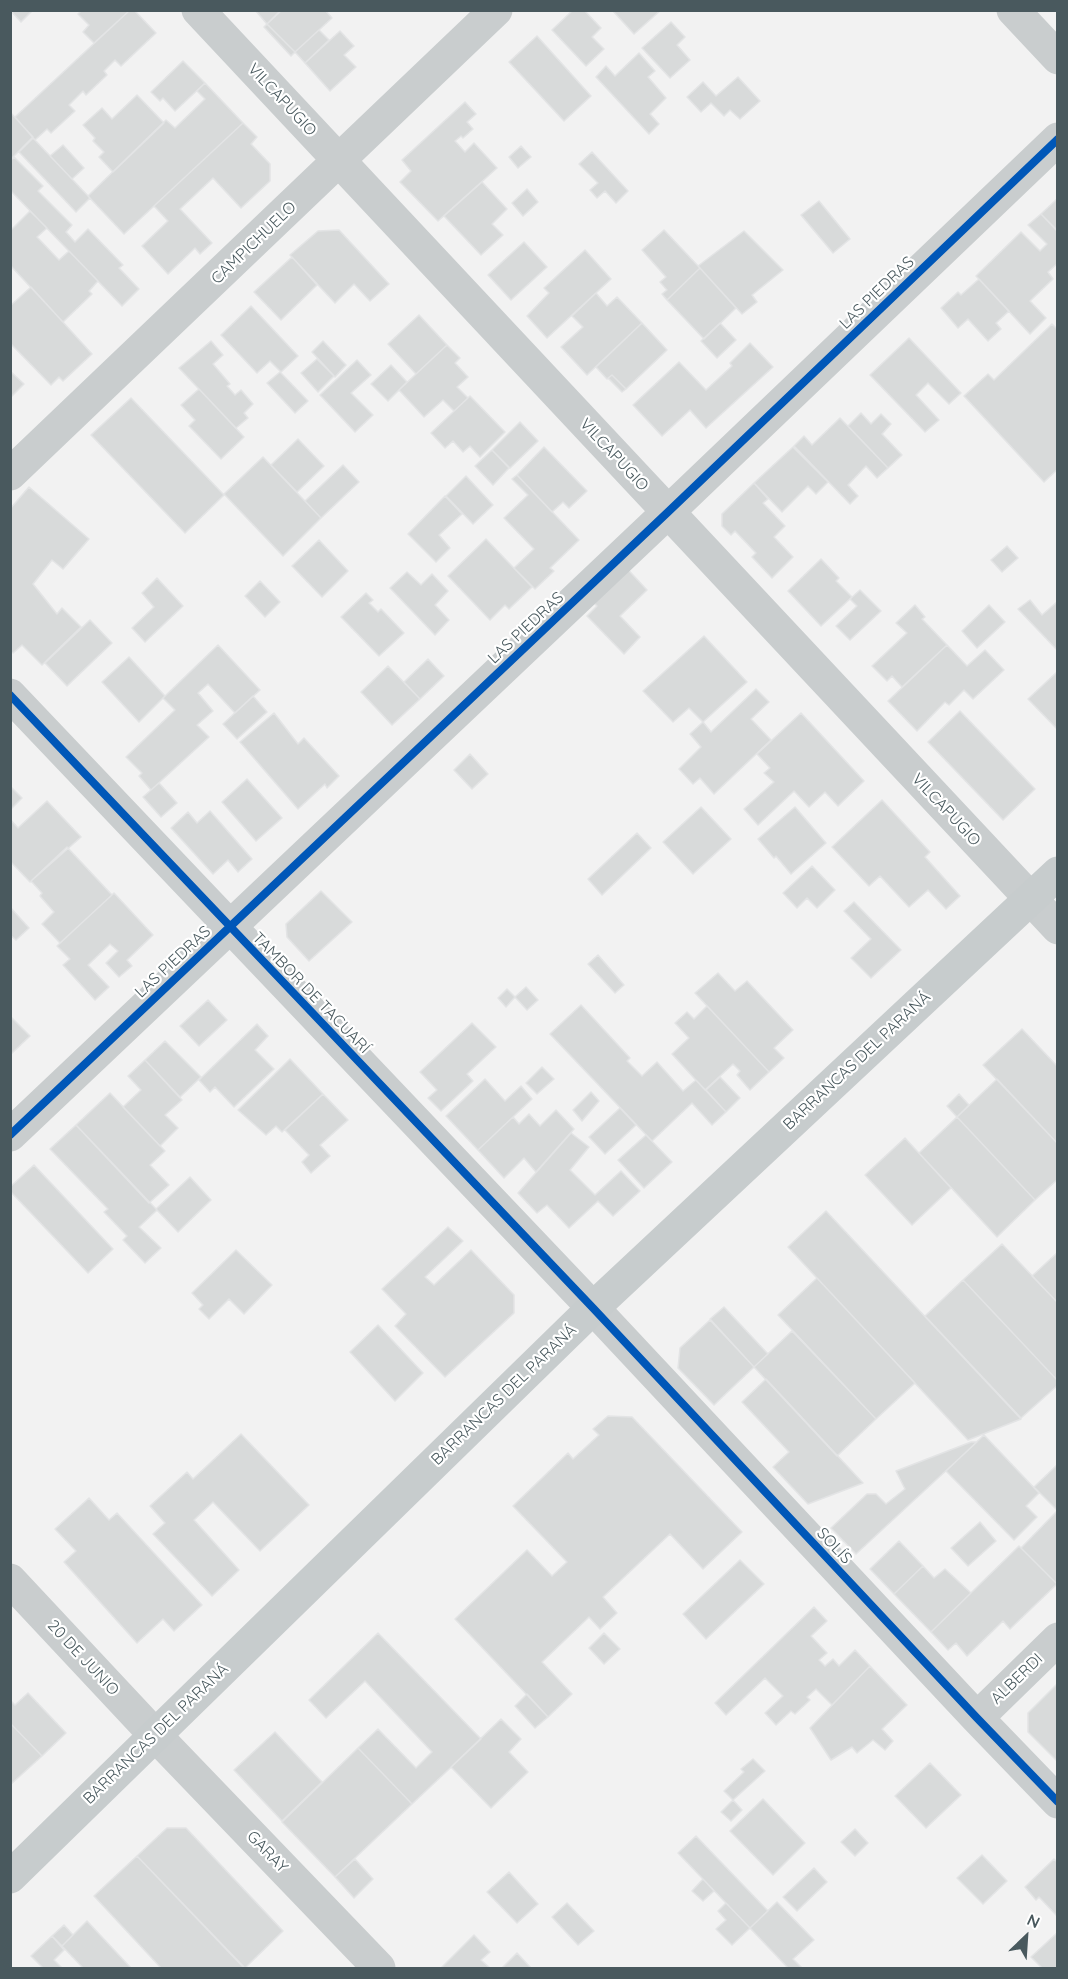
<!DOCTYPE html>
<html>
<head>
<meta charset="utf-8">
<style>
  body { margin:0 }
  #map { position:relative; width:1068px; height:1979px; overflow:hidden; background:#f2f2f2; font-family:Quicksand,sans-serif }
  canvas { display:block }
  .frame { position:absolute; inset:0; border:12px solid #49595e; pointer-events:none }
  .north { position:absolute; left:996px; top:1907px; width:60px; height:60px; -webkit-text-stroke:4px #fff; paint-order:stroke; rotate:25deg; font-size:16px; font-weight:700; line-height:24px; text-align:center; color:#49595e }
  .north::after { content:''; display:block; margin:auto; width:21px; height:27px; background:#49595e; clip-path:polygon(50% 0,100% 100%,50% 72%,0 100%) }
</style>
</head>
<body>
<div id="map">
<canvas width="1068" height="1979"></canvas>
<div class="frame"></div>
<div class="north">N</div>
</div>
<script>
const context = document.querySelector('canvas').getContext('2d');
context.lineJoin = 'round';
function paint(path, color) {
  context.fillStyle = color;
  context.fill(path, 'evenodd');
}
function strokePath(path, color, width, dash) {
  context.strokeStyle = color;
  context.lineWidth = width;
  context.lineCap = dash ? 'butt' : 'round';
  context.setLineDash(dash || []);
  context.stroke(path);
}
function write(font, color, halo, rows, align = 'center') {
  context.font = font + ' Quicksand,sans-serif';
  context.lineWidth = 4.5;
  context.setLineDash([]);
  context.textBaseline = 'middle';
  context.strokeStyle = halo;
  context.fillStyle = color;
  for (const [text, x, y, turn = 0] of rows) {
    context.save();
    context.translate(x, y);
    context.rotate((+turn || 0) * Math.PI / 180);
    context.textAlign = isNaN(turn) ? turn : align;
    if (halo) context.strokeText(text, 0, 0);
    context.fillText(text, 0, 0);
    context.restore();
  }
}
const building = new Path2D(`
  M10,10H33L21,22Z
  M82,10H128L129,11L94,43L83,32L89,25L78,14Z
  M130,10H134L156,33L121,66L115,60L104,71L107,75L86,95L83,91L69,105L75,111L51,133L47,129L35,140L15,117Z
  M255,10H282L267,24Z
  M281,10H325L332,18L295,52L267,24Z
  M573,10H584L601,28L592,37L604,49L586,66L552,30Z
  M612,10H661L634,34Z
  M671,22L685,37L677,45L690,60L670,78L642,48Z
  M267,24L295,52L291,56L264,27Z
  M319,30L329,40L305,63L295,52Z
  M340,31L354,46L344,55L356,67L330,91L305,63Z
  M537,36L591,96L564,121L509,62Z
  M639,53L655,71L648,77L666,98L650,114L659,124L649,134L596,77L606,66L615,76Z
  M183,61L205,83L175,111L163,98L160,101L151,92Z
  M738,77L760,101L740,119L730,110L724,116L711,103L701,112L687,97L703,82L716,96Z
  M205,83L243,123L124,234L88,196L166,120L175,128L205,99L197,91Z
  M137,95L164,123L113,172L99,157L104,152L93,141L95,138L83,125L102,108L112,119Z
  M465,102L476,114L467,122L473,129L463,138L461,136L455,141L465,152L474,143L497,168L438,221L400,182L411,171L402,160Z
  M10,112L33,137L10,160Z
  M243,123L257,137L251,144L270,164V181L241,208L213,178L180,209L212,243L200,254L195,248L168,274L142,246L168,221L154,206Z
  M33,138L90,198L76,212L19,152Z
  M63,145L84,168L72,179L50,156Z
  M521,146L531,157L518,168L509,157Z
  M592,152L628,191L616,203L605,191L597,198L590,190L598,183L579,164Z
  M14,157L43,186L38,191L72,225L66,232L75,242L88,229L123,265L119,268L139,289L122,306L10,190V161Z
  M482,182L507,209L492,224L503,235L481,255L444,216Z
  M527,189L538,202L523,216L512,203Z
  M1058,198V231L1041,214Z
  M819,201L850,239L833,253L801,215Z
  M30,211L47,228L37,237L59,260L69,251L98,281L89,291L92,294L63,322L10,265V231Z
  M1041,214L1058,232V263L1048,272L1053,279L1030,301L1046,318L1030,334L976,276L1021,232L1040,251L1047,244L1028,225Z
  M339,230L389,284L370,301L354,284L335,303L290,255L318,231Z
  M664,230L700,268L667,300L662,294L667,290L660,282L666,277L642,250Z
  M744,231L783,270L752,295L757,302L742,314L698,266Z
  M524,242L547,267L511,300L488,275Z
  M585,250L611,279L547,338L527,316L549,293L544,288Z
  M292,257L317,285L281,320L254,292Z
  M700,268L736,308L704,339L667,300Z
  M979,279L1009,311L996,323L1001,329L988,341L968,319L958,328L941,308L958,292L961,295Z
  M31,287L92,354L63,381L59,377L51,385L10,343V306Z
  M596,293L607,306L617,297L642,323L587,375L561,347L583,327L572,316Z
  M251,306L298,356L281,372L270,361L257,373L221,335Z
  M419,315L447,345L416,374L388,344Z
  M642,323L667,350L626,389L612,375L607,379L596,367Z
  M720,323L736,340L717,358L701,341Z
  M1052,324L1058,330V469L1044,482L964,396L988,374L994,380Z
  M909,338L961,393L949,404L928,383L916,395L939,420L925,432L870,375Z
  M211,341L223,355L213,364L230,384L227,386L235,395L241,390L253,404L244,413L248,418L236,428L179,368Z
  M323,341L346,365L335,377L312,352Z
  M750,343L773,367L706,428L690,410L662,436L633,405L679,362L706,390L732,366L730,363Z
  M447,345L460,358L455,363L468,377L457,387L468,398L454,411L443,400L424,417L399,390Z
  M317,359L334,376L318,392L301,373Z
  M357,360L371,375L351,393L373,415L355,432L320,395Z
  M391,365L407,382L388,401L371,384Z
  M10,371L24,384L10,398Z
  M280,372L308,401L295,413L267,383Z
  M612,375L626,389L622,392L608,378Z
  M199,389L244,437L221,459L189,426L195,420L181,405Z
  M470,396L505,432L480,457L470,446L463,452L453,441L445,448L431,433Z
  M131,398L224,495L185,533L91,435Z
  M861,413L871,424L881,414L891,424L882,434L902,455L888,468L848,426Z
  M840,418L888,468L877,478L866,466L848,485L858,496L850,504L794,446L804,436L812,445Z
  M520,422L538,441L510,468L492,450Z
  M298,439L324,466L297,492L271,465Z
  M544,447L587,491L569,508L563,502L552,512L517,475Z
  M793,447L828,482L816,494L808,486L782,512L754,483Z
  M492,450L509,468L493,485L475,466Z
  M263,457L321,518L283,556L224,494Z
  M343,465L359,482L321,518L305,501Z
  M517,475L579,540L550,568L554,571L535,589L514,568L534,549L504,518L528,495L512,479Z
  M466,476L493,505L473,524L446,496Z
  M754,483L768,499L763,503L785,526L774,537L793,557L772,578L752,557L756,553L735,531L731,535L722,526V514Z
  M29,487L89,539L63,569L52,560L33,584L57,614L62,608L81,627L42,665L22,645L13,653L10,651V509Z
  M445,496L462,514L439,535L450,548L436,562L408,534Z
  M486,539L532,587L509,609L505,605L490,620L448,576Z
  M319,540L348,571L322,597L292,566Z
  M1007,546L1018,558L1002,572L991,560Z
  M821,559L839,578L836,581L852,597L821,626L788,591Z
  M620,561L647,590L620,616L640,637L624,654L587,616L597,606L585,594Z
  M407,572L421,585L432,574L448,591L435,605L449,620L435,635L390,588Z
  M157,578L183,606L145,642L132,628L154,607L142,593Z
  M260,581L280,602L265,617L245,596Z
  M860,590L881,611L850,640L836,626L857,606L850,599Z
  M366,593L373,600L369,603L378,612L381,609L404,633L379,656L341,617Z
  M1030,600L1042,615L1058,601V651L1018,609Z
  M915,605L925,617L922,619L947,645L902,687L892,676L887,681L872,666L907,633L896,623Z
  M989,605L1005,622L977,648L962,631Z
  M90,620L112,643L67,686L45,663Z
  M704,636L747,682L703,722L689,708L673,722L643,691Z
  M218,645L260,690L235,713L208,684L198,693L213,711L197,725L209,737L151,790L139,776L142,773L126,757L175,710L163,698Z
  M947,645L967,666L985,650L1004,670L973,699L964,690L949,705L945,702L917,731L888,701Z
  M129,657L165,696L139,722L102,682Z
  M428,659L444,676L420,699L404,682Z
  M388,666L420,699L392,725L361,692Z
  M1058,671V730L1028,699Z
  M756,689L769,702L751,719L771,740L714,794L700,778L693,784L679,769L701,747L690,734L703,722L711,732Z
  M253,696L267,712L237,739L223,724Z
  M960,711L1035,789L1003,820L928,742Z
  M274,713L298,744L304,738L339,776L327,788L325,784L298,809L240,742Z
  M801,713L864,781L838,806L825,792L809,807L794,791L758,825L744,809L774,782L764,773L770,768L757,754Z
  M470,754L488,774L472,789L454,770Z
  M247,779L282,818L256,841L222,802Z
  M159,783L177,803L161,817L143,797Z
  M10,786L22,798L10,810Z
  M882,800L930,852L925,857L960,896L946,909L928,890L909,907L880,876L869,886L832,847Z
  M47,801L81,837L30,882L10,861V819L18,828Z
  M701,807L731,839L693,874L663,842Z
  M795,807L826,843L791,874L776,856L774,858L758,839Z
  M210,811L252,859L238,872L228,860L213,874L171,828L188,812L197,823Z
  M637,833L651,848L602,895L588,879Z
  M67,847L112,895L60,943L42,924L54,912L40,896L42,893L31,881Z
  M812,866L835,890L817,908L807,898L797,908L783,893Z
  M321,891L352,922L309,961L287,937L286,924Z
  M114,893L153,935L127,960L132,966L119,977L106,963L118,951L110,944L88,965L109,987L95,1000L63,965L70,959L57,946Z
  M854,902L901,950L871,978L851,958L871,939L844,911Z
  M10,907L29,928L16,940L10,935Z
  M598,955L624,985L615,993L588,964Z
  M718,973L735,991L747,981L793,1030L774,1048L784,1058L769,1072L695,993Z
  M526,987L538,1000L527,1010L515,997Z
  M507,989L515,997L506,1007L498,998Z
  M208,1000L227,1020L199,1046L180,1026Z
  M581,1005L630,1058L627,1061L642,1076L657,1062L683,1091L696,1080L726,1112L712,1125L692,1103L652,1141L550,1034Z
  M707,1006L769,1072L750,1090L737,1075L740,1071L733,1064L705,1090L672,1054L689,1038L675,1023L687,1012L694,1019Z
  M10,1016L30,1036L10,1055Z
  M472,1023L496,1047L467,1074L473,1081L441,1111L428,1098L437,1090L420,1072Z
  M257,1024L268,1036L255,1050L274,1069L234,1107L215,1087L210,1092L199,1080Z
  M1022,1029L1058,1067V1144L983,1065Z
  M165,1041L201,1077L180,1097L145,1060Z
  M290,1059L323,1094L282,1132L276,1126L266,1135L238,1110Z
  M145,1060L182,1100L165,1115L178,1128L160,1146L123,1107L141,1090L128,1076Z
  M542,1067L554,1079L537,1094L526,1083Z
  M720,1077L740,1098L726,1112L706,1090Z
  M485,1079L505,1101L521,1086L532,1099L478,1150L446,1116Z
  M997,1079L1058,1144V1179L1035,1200L957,1117Z
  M591,1092L599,1101L582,1121L573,1110Z
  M110,1093L165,1151L150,1165L169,1185L149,1203L76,1125Z
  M323,1094L348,1120L320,1145L330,1156L311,1173L302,1162L309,1155L285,1130Z
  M959,1094L969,1105L957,1117L947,1106Z
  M620,1108L636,1125L605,1154L589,1137Z
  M556,1110L574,1129L536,1172L524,1158L504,1178L478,1150L513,1117L519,1124L529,1114L540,1126Z
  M957,1117L1035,1200L997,1237L919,1153Z
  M76,1125L157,1210L139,1227L161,1248L145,1263L123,1240L127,1236L104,1212L108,1209L50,1149Z
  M571,1133L589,1147L570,1170L595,1195L621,1171L640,1191L613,1216L598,1201L569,1228L547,1205L537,1213L518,1193Z
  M646,1135L672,1162L644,1188L618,1160Z
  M905,1138L951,1188L912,1225L865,1175Z
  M34,1165L113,1249L88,1273L10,1191V1187Z
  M190,1177L211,1200L178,1232L156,1209Z
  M826,1211L1021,1419L968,1440L788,1247Z
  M448,1227L463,1241L425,1277L434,1285L471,1250L514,1295V1313L445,1377L395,1326L406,1314L382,1289Z
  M1002,1244L1058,1303V1381L963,1280Z
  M236,1250L272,1285L244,1314L229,1299L209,1319L199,1309L203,1305L192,1293Z
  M1058,1252V1303L1032,1276Z
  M817,1278L915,1383L876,1419L778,1315Z
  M963,1280L1058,1381V1385L1021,1418L925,1316Z
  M724,1307L768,1354L754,1367L710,1319Z
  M710,1320L754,1367L714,1405L678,1368L680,1348Z
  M378,1325L423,1373L395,1401L350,1352Z
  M792,1331L876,1419L837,1456L754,1367Z
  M766,1379L863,1483L808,1504L773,1467L789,1452L742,1402Z
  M608,1416L632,1417L742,1532L703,1569L670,1534L603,1597L617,1613L600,1629L589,1617L542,1662L572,1694L548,1717L455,1619L527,1550L552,1576L567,1562L513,1506L568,1453L573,1459L599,1435L593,1429Z
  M241,1434L309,1505L260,1551L213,1502L194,1520L239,1570L212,1596L153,1534L165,1523L150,1506L187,1472L193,1479Z
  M984,1435L1039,1493L1026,1506L1037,1517L1014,1540L946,1471Z
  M971,1442H977L856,1554L831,1528L867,1494H876L886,1504L905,1489L896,1471Z
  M1058,1464V1511L1034,1487Z
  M89,1498L109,1520L117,1513L202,1605L174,1631L163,1619L137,1643L64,1562L76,1551L55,1529Z
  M1057,1511L1058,1583L1057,1584L1021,1548Z
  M980,1522L996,1541L968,1566L951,1548Z
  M899,1541L923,1566L894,1594L870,1569Z
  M1019,1546L1057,1584L1010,1629L1003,1621L967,1656L956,1643L948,1650L931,1632Z
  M740,1560L764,1584L706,1639L683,1614Z
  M923,1566L934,1578L945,1569L971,1593L931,1632L894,1594Z
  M814,1607L827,1621L811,1636L827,1653L819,1660L825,1666L833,1659L839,1666L855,1650L870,1666L832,1705L816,1689L807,1697L810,1700L795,1714L791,1711L776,1725L765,1713L783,1696L765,1678L726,1715L715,1703Z
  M378,1633L481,1739L412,1804L358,1748L378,1729L416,1768L432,1752L365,1681L326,1718L309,1700Z
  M604,1633L620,1649L604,1664L589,1648Z
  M870,1666L907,1705L882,1729L893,1741L885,1750L873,1740L857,1753L852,1747L831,1760L810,1728Z
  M1058,1683V1762L1028,1732V1713Z
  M28,1693L66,1733L42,1756L10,1723V1700L15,1705Z
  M527,1694L548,1717L535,1728L515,1706Z
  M501,1719L521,1739L509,1752L528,1772L491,1808L451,1767Z
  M10,1723L42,1756L10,1785Z
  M275,1732L322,1782L282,1821L234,1770Z
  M358,1748L412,1804L335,1877L282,1822Z
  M753,1759L765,1771L733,1800L724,1791L744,1772L741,1769Z
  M930,1763L961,1795L926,1828L895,1796Z
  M763,1799L805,1843L773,1875L730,1831Z
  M733,1800L742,1810L731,1821L721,1812Z
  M167,1828H186L283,1931L245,1968L137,1856Z
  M855,1829L868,1843L855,1856L841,1842Z
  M696,1836L768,1911L750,1928L678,1853Z
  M982,1855L1007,1881L983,1904L957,1878Z
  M137,1856L244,1968H161L94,1896Z
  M355,1859L373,1879L354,1898L335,1877Z
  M1054,1859L1058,1863L1057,1916L1039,1897L1036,1900L1025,1887Z
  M814,1868L827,1882L797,1911L783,1897Z
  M509,1872L538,1904L517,1923L487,1892Z
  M703,1879L714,1891L703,1901L692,1891Z
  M777,1902L814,1940L793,1959L802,1968H788L750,1928Z
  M567,1903L594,1931L578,1945L552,1917Z
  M726,1903L750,1928L732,1945L716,1929L726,1920L718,1911Z
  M87,1921L131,1968H83L62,1946Z
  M64,1925L73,1935L62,1946L52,1936Z
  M1058,1932V1968H1042L1031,1957Z
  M474,1935L490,1952L481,1960L490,1968H441Z
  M52,1936L64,1950L54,1960L62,1968H43L31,1956Z
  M517,1953L531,1968H502Z`);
paint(building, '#d8dada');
strokePath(building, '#e3e4e5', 1.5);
strokePath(new Path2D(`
  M198,10L1058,928
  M1013,10L1058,58
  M10,474L496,10
  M10,695L593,1308L977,1718L1058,1802
  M10,1135L668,512L1058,139
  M10,1580L155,1735L379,1968
  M977,1718L1058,1639`), '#c9cdce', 33);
strokePath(new Path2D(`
  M10,1877L593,1308L1058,873`), '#c7cccd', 33);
strokePath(new Path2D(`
  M10,695L593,1308L977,1718L1058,1802
  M10,1135L668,512L1058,139`), '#0057b8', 8);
write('16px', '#49595e', '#fff', [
  ["VILCAPUGIO",282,100,47],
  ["CAMPICHUELO",254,243,-44],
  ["LAS PIEDRAS",877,293,-44],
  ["VILCAPUGIO",614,455,47],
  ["LAS PIEDRAS",526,628,-43],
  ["VILCAPUGIO",946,810,47],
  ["LAS PIEDRAS",173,962,-43],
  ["TAMBOR DE TACUARÍ",311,993,46],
  ["BARRANCAS DEL PARANÁ",857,1061,-43],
  ["BARRANCAS DEL PARANÁ",504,1395,-44],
  ["SOLÍS",834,1546,47],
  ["20 DE JUNIO",83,1658,47],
  ["ALBERDI",1017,1679,-44],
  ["BARRANCAS DEL PARANÁ",156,1734,-44],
  ["GARAY",267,1852,46]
]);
</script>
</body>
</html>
